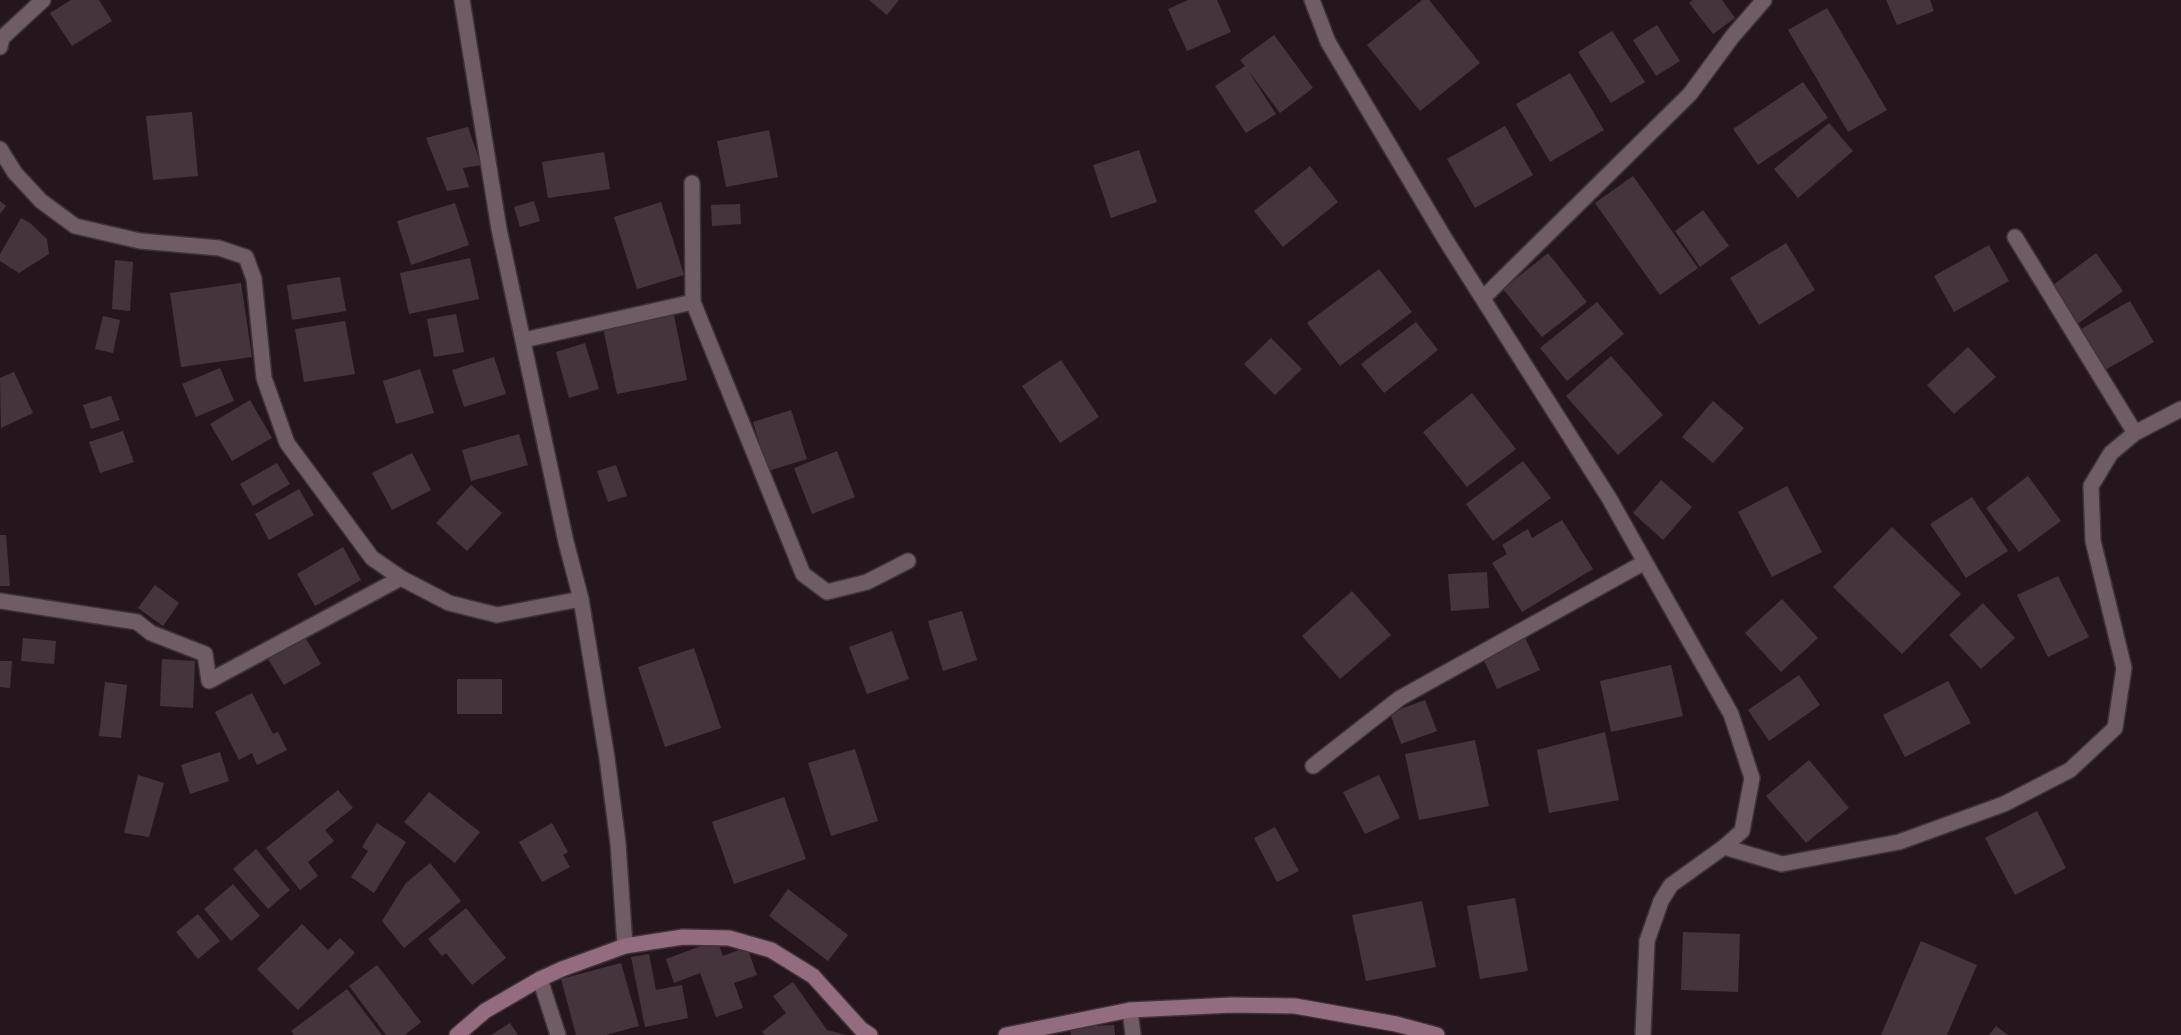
<!DOCTYPE html>
<html>
<head>
<meta charset="utf-8">
<style>
  body { margin:0 }
  canvas { display:block; background:#25161d }
</style>
</head>
<body>
<canvas width="2181" height="1035"></canvas>
<script>
const context = document.querySelector('canvas').getContext('2d');
context.lineJoin = 'round';
function paint(path, color) {
  context.fillStyle = color;
  context.fill(path, 'evenodd');
}
function strokePath(path, color, width, dash) {
  context.strokeStyle = color;
  context.lineWidth = width;
  context.lineCap = dash ? 'butt' : 'round';
  context.setLineDash(dash || []);
  context.stroke(path);
}
paint(new Path2D(`
  M71,0H99L112,21L72,46L50,13Z
  M869,0H899L887,15Z
  M1188,0H1217L1231,32L1187,51L1168,9Z
  M1422,0H1429L1480,63L1420,111L1367,45Z
  M1693,0H1722L1735,18L1713,34L1689,3Z
  M1886,0H1930L1934,11L1897,25Z
  M1827,8L1887,110L1848,132L1788,30Z
  M1657,25L1680,61L1656,76L1633,40Z
  M1612,31L1645,82L1611,103L1578,52Z
  M1274,35L1313,88L1280,113L1247,69L1276,114L1246,133L1215,86L1245,66L1240,60Z
  M1570,73L1604,130L1550,162L1516,104Z
  M1803,82L1828,118L1758,165L1733,129Z
  M192,112L198,176L153,180L146,116Z
  M1829,123L1853,151L1798,198L1774,169Z
  M1505,126L1533,175L1475,208L1447,159Z
  M468,127L481,165L463,168L469,187L447,191L426,138Z
  M769,130L778,177L726,187L717,141Z
  M1139,150L1157,202L1111,218L1093,165Z
  M604,152L610,189L548,198L542,162Z
  M1310,166L1338,202L1283,247L1254,211Z
  M1633,176L1698,268L1660,295L1595,203Z
  M0,201L6,206L0,214Z
  M534,201L540,221L520,227L514,207Z
  M661,202L684,275L637,289L614,217Z
  M455,203L469,245L411,265L397,221Z
  M740,204L741,224L712,226L711,205Z
  M1703,210L1729,246L1700,267L1675,231Z
  M21,218L30,223L47,239L49,254L19,273L0,261V254Z
  M1786,243L1815,290L1759,325L1730,278Z
  M1989,245L2009,281L1954,312L1934,276Z
  M1548,253L1587,302L1542,337L1503,289Z
  M2096,253L2123,291L2076,325L2049,288Z
  M470,258L479,299L409,314L400,273Z
  M115,260L133,262L130,311L112,309Z
  M1379,269L1412,312L1340,366L1307,323Z
  M340,277L346,311L292,320L287,285Z
  M241,283L252,357L181,367L170,293Z
  M2130,301L2154,342L2100,373L2076,332Z
  M1597,302L1624,334L1567,381L1540,348Z
  M456,314L464,352L434,357L427,319Z
  M674,315L687,380L617,394L603,328Z
  M103,316L120,320L113,353L95,349Z
  M345,321L355,374L304,382L295,329Z
  M1416,322L1438,350L1384,393L1361,364Z
  M1271,338L1302,369L1275,395L1244,364Z
  M585,343L599,389L569,398L556,352Z
  M1968,347L1996,377L1954,414L1927,385Z
  M1611,356L1663,415L1618,455L1566,396Z
  M494,357L506,394L464,407L452,370Z
  M1061,360L1099,417L1060,443L1022,386Z
  M220,368L234,401L196,417L182,384Z
  M420,369L434,413L396,424L383,381Z
  M14,372L33,413L1,428L0,378Z
  M1472,393L1516,449L1467,487L1423,432Z
  M111,396L120,420L91,429L83,405Z
  M250,400L272,438L232,461L210,424Z
  M1713,401L1744,428L1713,463L1682,437Z
  M791,410L807,459L768,471L753,422Z
  M123,431L134,462L100,473L89,442Z
  M519,434L528,465L471,481L462,450Z
  M837,451L855,497L812,514L794,468Z
  M412,453L431,490L392,510L372,473Z
  M1523,461L1551,498L1493,541L1466,504Z
  M277,463L290,484L253,506L240,484Z
  M616,465L627,496L608,502L597,471Z
  M2028,476L2061,521L2019,552L1986,508Z
  M1661,480L1692,507L1663,540L1633,513Z
  M471,485L502,513L467,551L436,523Z
  M1787,486L1822,552L1772,577L1738,512Z
  M299,489L314,515L269,540L255,514Z
  M1972,497L2008,551L1966,578L1930,524Z
  M1562,520L1593,569L1522,612L1492,563L1507,554L1502,545L1528,529L1532,538Z
  M1892,527L1961,594L1902,654L1833,587Z
  M0,535H6L10,586H0Z
  M343,547L361,580L315,606L297,574Z
  M1487,572L1489,608L1451,611L1448,574Z
  M2058,576L2089,637L2048,657L2017,595Z
  M155,585L179,603L163,626L138,608Z
  M1352,591L1391,635L1340,679L1302,636Z
  M1782,599L1818,638L1781,672L1745,633Z
  M1983,603L2015,638L1981,669L1949,635Z
  M962,611L977,660L943,671L928,621Z
  M892,631L909,679L867,694L849,647Z
  M1524,635L1540,670L1497,689L1481,654Z
  M305,637L321,664L284,685L268,659Z
  M23,638L56,641L54,664L21,661Z
  M694,648L721,728L665,747L638,667Z
  M162,659L195,661L193,708L160,706Z
  M0,661H12L10,688L0,687Z
  M1671,665L1683,716L1611,732L1600,681Z
  M1799,675L1820,705L1769,741L1748,710Z
  M457,679H502V714H457Z
  M1948,681L1971,723L1905,757L1883,715Z
  M105,682L127,685L121,738L99,736Z
  M252,693L273,734L278,732L287,750L257,765L252,753L239,760L215,712Z
  M1425,700L1437,731L1401,744L1390,713Z
  M1605,732L1619,800L1549,813L1537,750Z
  M1475,740L1489,806L1419,820L1405,754Z
  M855,749L878,821L831,836L808,763Z
  M220,752L229,781L190,794L181,765Z
  M1809,760L1849,808L1806,843L1766,796Z
  M138,775L164,783L149,837L124,833Z
  M1379,775L1400,818L1365,834L1343,792Z
  M338,790L353,808L325,830L334,841L308,862L318,876L300,890L266,848Z
  M429,792L480,832L455,863L404,822Z
  M784,797L806,859L734,884L712,822Z
  M2037,811L2066,868L2015,895L1985,838Z
  M377,823L406,842L374,893L351,877L368,851L362,847Z
  M552,823L568,852L563,855L570,867L542,882L519,842Z
  M1275,827L1299,871L1277,882L1254,838Z
  M256,849L290,890L268,909L233,869Z
  M430,863L461,901L404,948L382,921L406,883Z
  M233,884L260,916L231,941L204,909Z
  M788,889L848,935L828,961L769,916Z
  M1515,898L1528,971L1480,979L1467,906Z
  M1422,901L1436,967L1366,981L1352,915Z
  M466,908L506,958L472,985L446,953L442,956L428,939Z
  M198,914L220,941L198,959L176,932Z
  M302,924L328,950L340,938L355,953L298,1010L257,969Z
  M1683,932L1740,934L1738,992L1681,990Z
  M717,940L723,956L747,947L757,975L734,983L743,1008L716,1017L700,973L674,983L666,959Z
  M1921,941L1977,965L1947,1035H1881Z
  M649,954L656,990L682,985L688,1018L645,1027L631,957Z
  M621,963L639,1026L606,1035H576L561,979Z
  M377,965L421,1022L405,1035H386L349,986Z
  M793,982L827,1030L846,1035H765L762,1032L786,1013L773,996Z
  M347,989L382,1035H294L291,1031Z
  M510,1023L518,1035H491Z
  M1114,1025L1115,1035H1071L1070,1027Z
  M1996,1026L2008,1035H1989Z`), '#46343c');
const street = new Path2D(`
  M462,0L499,229L566,542L581,599L607,758L618,843L625,946
  M1312,0L1328,42L1445,239L1609,498L1645,562L1731,714L1752,778L1742,831L1724,847L1671,885L1661,901L1647,941L1643,1035
  M0,47L2,38L43,0
  M0,149L15,173L41,201L75,226L140,241L219,248L246,257L254,279L264,378L287,443L372,558L401,578L449,603L497,615L581,599
  M692,183L693,302
  M2015,237L2135,433
  M1483,298L1690,94L1732,37L1764,0
  M524,340L693,302L803,574L827,592L867,582L908,561
  M0,601L137,622L151,633L205,654L209,681L401,578
  M1313,766L1400,698L1645,562
  M1724,847L1782,864L1899,842L2004,804L2070,770L2115,728L2124,668L2093,541L2091,486L2111,453L2135,433L2181,409
  M540,979L558,1035
  M1130,1010L1133,1035`);
const secondary = new Path2D(`
  M457,1035L485,1011L540,979L562,969L625,946L683,937L729,938L771,950L813,976L861,1029L870,1035
  M1006,1035L1130,1010L1232,1005L1295,1006L1396,1024L1437,1035`);
strokePath(street, '#3e3337', 18);
strokePath(secondary, '#3e3337', 18);
strokePath(street, '#6f5c64', 15);
strokePath(secondary, '#946c7f', 15);
</script>
</body>
</html>
